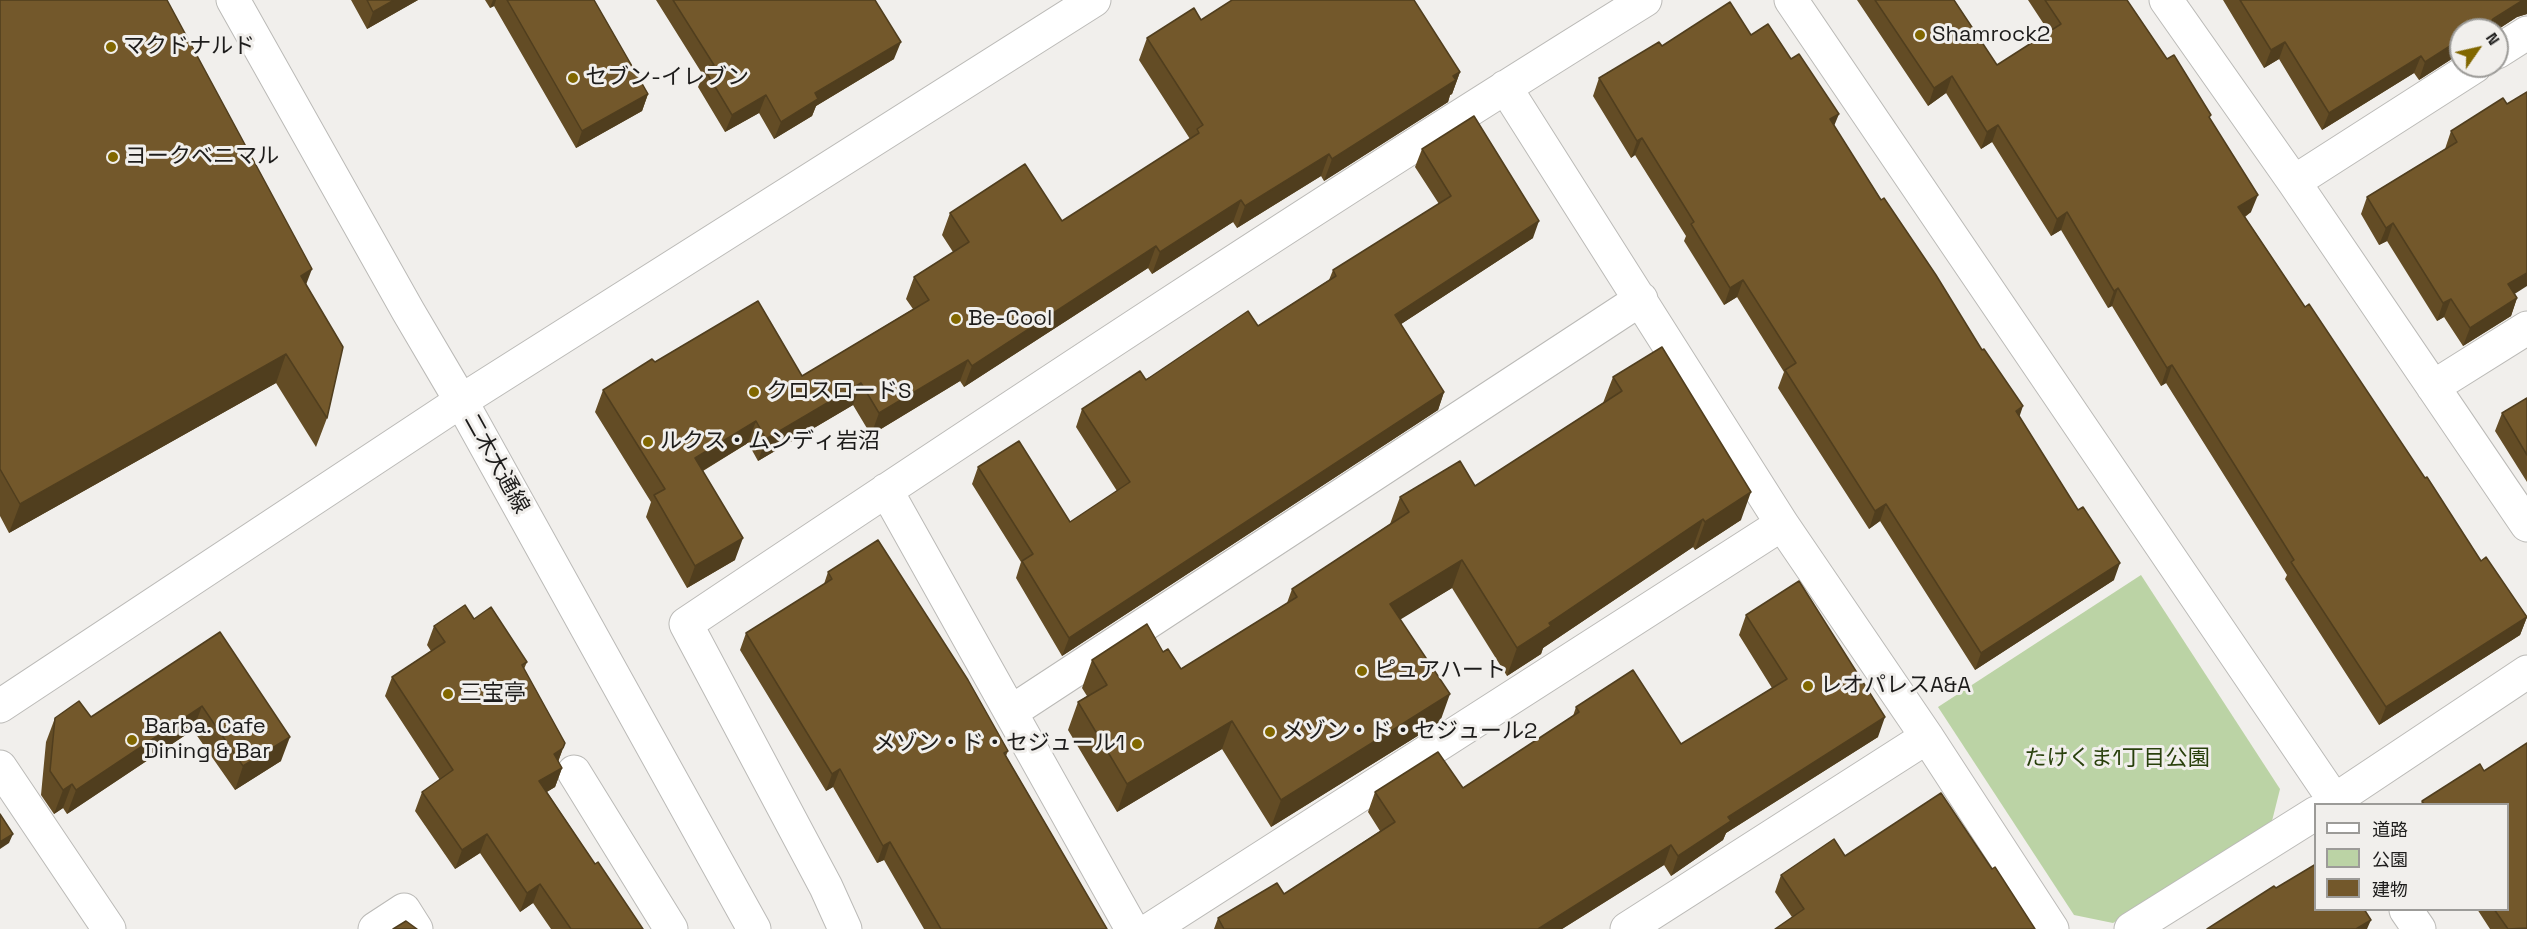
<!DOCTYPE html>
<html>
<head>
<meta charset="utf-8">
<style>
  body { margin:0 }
  #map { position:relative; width:2527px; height:929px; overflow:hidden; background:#f1efec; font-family:"Space Grotesk","Noto Sans JP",sans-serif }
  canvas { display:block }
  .legend { position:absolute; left:2314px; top:803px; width:195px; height:108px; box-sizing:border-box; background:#f1efec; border:2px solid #9c9b98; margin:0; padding:8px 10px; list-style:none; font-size:18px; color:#1d1c1b }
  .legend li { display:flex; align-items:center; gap:12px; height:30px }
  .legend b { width:30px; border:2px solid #9c9b98 }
  .north { position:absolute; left:2449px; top:18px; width:60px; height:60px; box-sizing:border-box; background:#f1efec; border:2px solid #9c9b98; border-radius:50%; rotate:56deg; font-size:16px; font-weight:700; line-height:24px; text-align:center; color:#1d1c1b }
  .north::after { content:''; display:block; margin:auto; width:21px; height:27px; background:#816700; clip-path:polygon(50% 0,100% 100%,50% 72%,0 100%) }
</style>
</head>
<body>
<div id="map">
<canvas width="2527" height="929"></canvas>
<ul class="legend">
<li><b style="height:8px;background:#fff"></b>道路</li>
<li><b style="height:16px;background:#bbd3a5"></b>公園</li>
<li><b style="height:16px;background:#73582b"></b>建物</li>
</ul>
<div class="north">N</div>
</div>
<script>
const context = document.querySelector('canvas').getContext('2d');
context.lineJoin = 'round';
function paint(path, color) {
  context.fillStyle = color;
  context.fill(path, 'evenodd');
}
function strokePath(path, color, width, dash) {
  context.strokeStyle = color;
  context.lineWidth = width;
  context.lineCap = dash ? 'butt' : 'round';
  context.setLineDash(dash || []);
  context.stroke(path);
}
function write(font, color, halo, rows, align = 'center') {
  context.font = font + ' "Space Grotesk","Noto Sans JP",sans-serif';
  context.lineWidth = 6;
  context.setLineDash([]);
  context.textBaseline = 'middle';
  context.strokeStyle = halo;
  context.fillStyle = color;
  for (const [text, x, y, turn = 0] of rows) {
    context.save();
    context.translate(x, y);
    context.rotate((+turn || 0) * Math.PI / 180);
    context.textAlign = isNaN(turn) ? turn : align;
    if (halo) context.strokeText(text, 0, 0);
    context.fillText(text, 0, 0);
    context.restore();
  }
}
paint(new Path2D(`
  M2141,575L2280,789L2271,825L2113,923L2074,915L1938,707Z`), '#bbd3a5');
const minor = new Path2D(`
  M233,0L408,311L461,401L754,929
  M1791,0L2337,804
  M2166,0L2294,182L2527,525
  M2497,52L2527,33
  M1505,87L1782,524L1927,737L2052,929
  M2294,182L2475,66
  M2433,387L2527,328
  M886,490L1132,929
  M0,706L461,401L1094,0
  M1011,712L1641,299
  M0,767L109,929
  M574,772L671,929
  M2329,804L2527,672
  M2406,910L2419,929
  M375,929L404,910L416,929
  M845,929L826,887L686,624C1003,412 1321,201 1645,0
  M1151,929L1782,524
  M1627,929L1927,737
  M2131,929L2316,813`);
strokePath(minor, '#bbbab7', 35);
strokePath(minor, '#fff', 33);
paint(new Path2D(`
  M0,0L306,285L327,418L316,447L276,383L9,533L0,516Z
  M351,0H418L367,29Z
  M485,0H594L648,94L642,111L576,148L494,6L490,8Z
  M656,0H875L894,59L816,106L812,116L774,139L759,113L725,132L698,87L703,75Z
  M1857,0H1954L1997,65L2049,32L2028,0H2127L2167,59L2210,120L2251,212L2245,217L2305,307L2481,561L2527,617L2520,635L2379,725L2285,579L2287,575L2166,383L2161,386L2112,306L2108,308L2061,230L2051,236L1992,142L1981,149L1946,93L1928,106Z
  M2223,0H2527V14L2517,17L2497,30H2461V53L2419,80L2414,73L2322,130L2279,59L2264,68Z
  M1751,35L1834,126L2019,416L2114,580L1975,670L1880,521L1869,529L1778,388L1784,372L1737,297L1724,305L1684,241L1686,236L1635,155L1631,158L1593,96L1599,78L1662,46Z
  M1147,38L1460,72L1452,94L1450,95L1448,102L1324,181L1321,176L1237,228L1233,222L1152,274L1148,268L964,387L960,381L871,435L853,405L758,461L748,443L703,471L735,560L687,588L646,517L651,502L595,412L603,390L655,362L802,376L913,309L906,299L914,277L953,252L942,235L950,213L1062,221L1190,139L1139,60Z
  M2507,104L2515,294L2517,298L2511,316L2463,346L2444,317L2437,321L2387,241L2379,245L2361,214L2367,197L2445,149L2451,131Z
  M1422,149L1533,238L1401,324L1444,392L1438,410L1062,656L1016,578L1021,562L972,484L978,467L1070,522L1117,491L1076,427L1082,409L1258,326L1329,280L1333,270L1439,204L1415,167Z
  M1613,377L1741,520L1695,550L1693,547L1543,648L1541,654L1507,676L1452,588L1400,619L1440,722L1271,827L1222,749L1117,812L1068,730L1078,702L1087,696L1082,688L1092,660L1163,652L1181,669L1287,603L1292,589L1390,524L1400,497L1475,486L1603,403Z
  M2527,398V482L2495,431L2502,413Z
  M828,572L1008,751L1006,756L1107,929H924L884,860L877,863L833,787L826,791L740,650L746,633L824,584Z
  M1746,615L1878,737L1726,833L1723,840L1671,876L1664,865L1562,929H1214L1218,918L1284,894L1380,831L1368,812L1375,792L1463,788L1573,716L1576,707L1681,744L1772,688L1739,635Z
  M474,619L527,662L524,669L565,743L558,762L562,768L555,787L547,792L595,864L643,929H551L533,903L520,912L480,853L455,869L415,811L422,792L440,780L385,696L392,677L431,651L427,645L434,626Z
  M220,632L281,761L235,790L193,730L67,814L63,808L54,814L41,795L46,742L55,718L91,717Z
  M2527,743V929H2490L2477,909H2508V804H2421L2422,801L2480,764L2484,771Z
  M1845,856L1992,869L1792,917L1775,892L1781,875Z`), '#634c25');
paint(new Path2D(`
  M394,0H418L367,29L373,12Z
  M493,0H496L494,6L490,8Z
  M2523,0H2527V14L2517,17L2497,30H2478Z
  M2461,39V53L2419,80L2425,62Z
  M901,42L894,59L816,106L812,116L774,139L781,122L815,93Z
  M2285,42L2279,59L2264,68L2271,50Z
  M2421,56L2414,73L2322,130L2329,113Z
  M1460,72L1452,94L1450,95L1448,102L1324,181L1332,159Z
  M1952,76L1946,93L1928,106L1934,88Z
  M648,94L642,111L576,148L582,131Z
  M766,95L759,113L725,132L732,115Z
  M1839,114L1832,131L1830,119Z
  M1998,125L1992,142L1981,149L1987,132Z
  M1642,138L1635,155L1631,158L1637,141Z
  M1329,154L1321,176L1237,228L1245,206Z
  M2258,195L2251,212L2232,225L2238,207Z
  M1241,200L1233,222L1152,274L1160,252Z
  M2067,212L2061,230L2051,236L2057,219Z
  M1539,221L1533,238L1389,332L1395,315Z
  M2393,223L2387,241L2379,245L2386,228Z
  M1156,246L1148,268L964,387L972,366Z
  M312,269L301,298V276Z
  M2527,273V286L2502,302L2508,284Z
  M1743,280L1737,297L1724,305L1730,288Z
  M2118,288L2112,306L2108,308L2114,291Z
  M2517,298L2511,316L2463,346L2470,328Z
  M2451,299L2444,317L2437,321L2443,303Z
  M286,354L276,383L9,533L20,504Z
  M968,360L960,381L871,435L879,413Z
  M2172,365L2166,383L2161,386L2167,368Z
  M861,383L853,405L758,461L766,439Z
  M1444,392L1438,410L1062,656L1069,638Z
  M2023,406L2017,424L2016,411Z
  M756,421L748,443L687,480L695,458Z
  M1751,492L1741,520L1695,550L1705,522Z
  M1886,504L1880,521L1869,529L1875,511Z
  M1703,519L1693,547L1543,648L1541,654L1507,676L1517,648L1549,623Z
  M743,538L735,560L687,588L695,566Z
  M1462,560L1452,588L1380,632L1390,604Z
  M2120,563L2114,580L1975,670L1981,653Z
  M2527,617L2520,635L2379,725L2386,707Z
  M1450,694L1440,722L1271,827L1281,800Z
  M202,706L193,730L67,814L76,790Z
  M1885,717L1878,737L1726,833L1723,840L1671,876L1678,856L1728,817Z
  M1232,721L1222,749L1117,812L1127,784Z
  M290,737L281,761L235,790L243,766Z
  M563,748L556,767L554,754Z
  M562,768L555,787L532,800L539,781Z
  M840,769L833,787L826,791L832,774Z
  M72,784L63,808L54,814L63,790Z
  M13,834L9,843L0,849V842Z
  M487,834L480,853L455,869L462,850Z
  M890,842L884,860L877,863L883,846Z
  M1671,845L1664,865L1562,929H1538Z
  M540,884L533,903L520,912L527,893Z
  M2371,920L2367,929H2356Z`), '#503e1e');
const building = new Path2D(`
  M0,0H167L312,269L301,276L343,347L327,418L286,354L20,504L0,469Z
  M367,0H394L373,12Z
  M507,0H594L648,94L582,131Z
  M673,0H875L901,42L815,93L818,99L781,122L766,95L732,115L705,70L714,65Z
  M1232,0H1414L1460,72L1453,76L1456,80L1332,159L1329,154L1245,206L1241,200L1160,252L1156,246L972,366L968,360L879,413L861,383L766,439L756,421L695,458L743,538L695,566L654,495L665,489L603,390L652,359L655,362L758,301L802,376L929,300L914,277L969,242L950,213L1025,164L1062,221L1199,133L1197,129L1203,125L1147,38L1194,8L1201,20Z
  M1875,0H1954L1997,65L2061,24L2045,0H2127L2167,59L2174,55L2211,115L2209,117L2258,195L2238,207L2305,307L2309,304L2425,478L2427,477L2481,561L2486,557L2527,617L2386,707L2291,562L2294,560L2172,365L2167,368L2118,288L2114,291L2067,212L2057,219L1998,125L1987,132L1952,76L1934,88Z
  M2240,0H2523L2493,19L2487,26L2478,30H2461V39L2425,62L2421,56L2329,113L2285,42L2271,50Z
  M1730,2L1751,35L1768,24L1791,59L1799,54L1839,114L1830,119L1881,200L1884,198L1936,275L1982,350L1984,349L2023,406L2016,411L2078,510L2083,507L2120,563L1981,653L1886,504L1875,511L1785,370L1796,363L1743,280L1730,288L1691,224L1694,222L1642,138L1637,141L1599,78L1659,42L1662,46Z
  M2527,92V273L2508,284L2517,298L2470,328L2451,299L2443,303L2393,223L2386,228L2367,197L2457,142L2451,131L2503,98L2507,104Z
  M1474,116L1539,221L1395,315L1444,392L1069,638L1022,561L1033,554L978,467L1019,441L1070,522L1130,482L1082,409L1140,371L1146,380L1248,311L1258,326L1336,276L1333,270L1451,196L1422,149Z
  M1662,347L1751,492L1705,522L1703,519L1549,623L1551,626L1517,648L1462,560L1390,604L1450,694L1281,800L1232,721L1127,784L1078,702L1107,685L1092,660L1147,624L1163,652L1168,649L1181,669L1297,597L1292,589L1409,512L1400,497L1460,461L1475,486L1622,391L1613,377Z
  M2527,398V455L2502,413Z
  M878,540L968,680L1008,751L1004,753L1107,929H941L890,842L883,846L840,769L832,774L746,633L832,579L828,572Z
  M1799,581L1885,717L1728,817L1731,821L1678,856L1671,845L1538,929H1224L1218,918L1277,883L1284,894L1395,822L1375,792L1438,752L1463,788L1579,712L1576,707L1633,670L1681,744L1787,679L1746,615Z
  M465,605L474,619L491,607L527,662L522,665L565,743L563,748L554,754L562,768L539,781L595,864L598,862L643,929H571L540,884L527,893L487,834L462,850L422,792L453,770L392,677L445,642L434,626Z
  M220,632L290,737L243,766L202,706L76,790L72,784L63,790L50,771L55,718L79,701L91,717Z
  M2527,743V928L2508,929L2494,909H2508V804H2424L2422,801L2480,764L2484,771Z
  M1941,793L1992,869L1995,867L2035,929H1775L1804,909L1781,875L1834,839L1845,856Z
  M0,814L13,834L0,842Z
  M2316,864V909H2364L2371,920L2356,929H2207L2274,886L2276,888Z
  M406,921L417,929H393Z`);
paint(building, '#73582b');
strokePath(building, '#503e1e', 1.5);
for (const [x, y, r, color] of [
  [1920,35,6,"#816700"],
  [111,47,6,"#816700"],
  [573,78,6,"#816700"],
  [113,157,6,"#816700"],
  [956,319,6,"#816700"],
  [754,392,6,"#816700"],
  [648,442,6,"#816700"],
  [1362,671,6,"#816700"],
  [1808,686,6,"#816700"],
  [448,694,6,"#816700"],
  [1270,732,6,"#816700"],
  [132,740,6,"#816700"],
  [1137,744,6,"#816700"]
]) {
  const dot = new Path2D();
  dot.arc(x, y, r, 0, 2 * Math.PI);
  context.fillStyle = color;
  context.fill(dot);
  strokePath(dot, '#f1efec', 2);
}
write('22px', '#1d1c1b', '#f1efec', [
  ["Shamrock2",1932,35],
  ["マクドナルド",123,47],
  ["セブン-イレブン",585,78],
  ["ヨークベニマル",125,157],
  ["Be-Cool",968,319],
  ["クロスロードS",766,392],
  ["ルクス・ムンディ岩沼",660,442],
  ["ピュアハート",1374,671],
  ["レオパレスA&A",1820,686],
  ["三宝亭",460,694],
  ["Barba. Cafe",144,727],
  ["Dining & Bar",144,752],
  ["メゾン・ド・セジュール2",1282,732],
  ["メゾン・ド・セジュール1",1125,744,"right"]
], 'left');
write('22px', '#1d1c1b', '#f1efec', [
  ["二木大通線",496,464,61]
]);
write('22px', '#29400c', '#f1efec', [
  ["たけくま1丁目公園",2117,759]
]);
</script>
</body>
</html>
